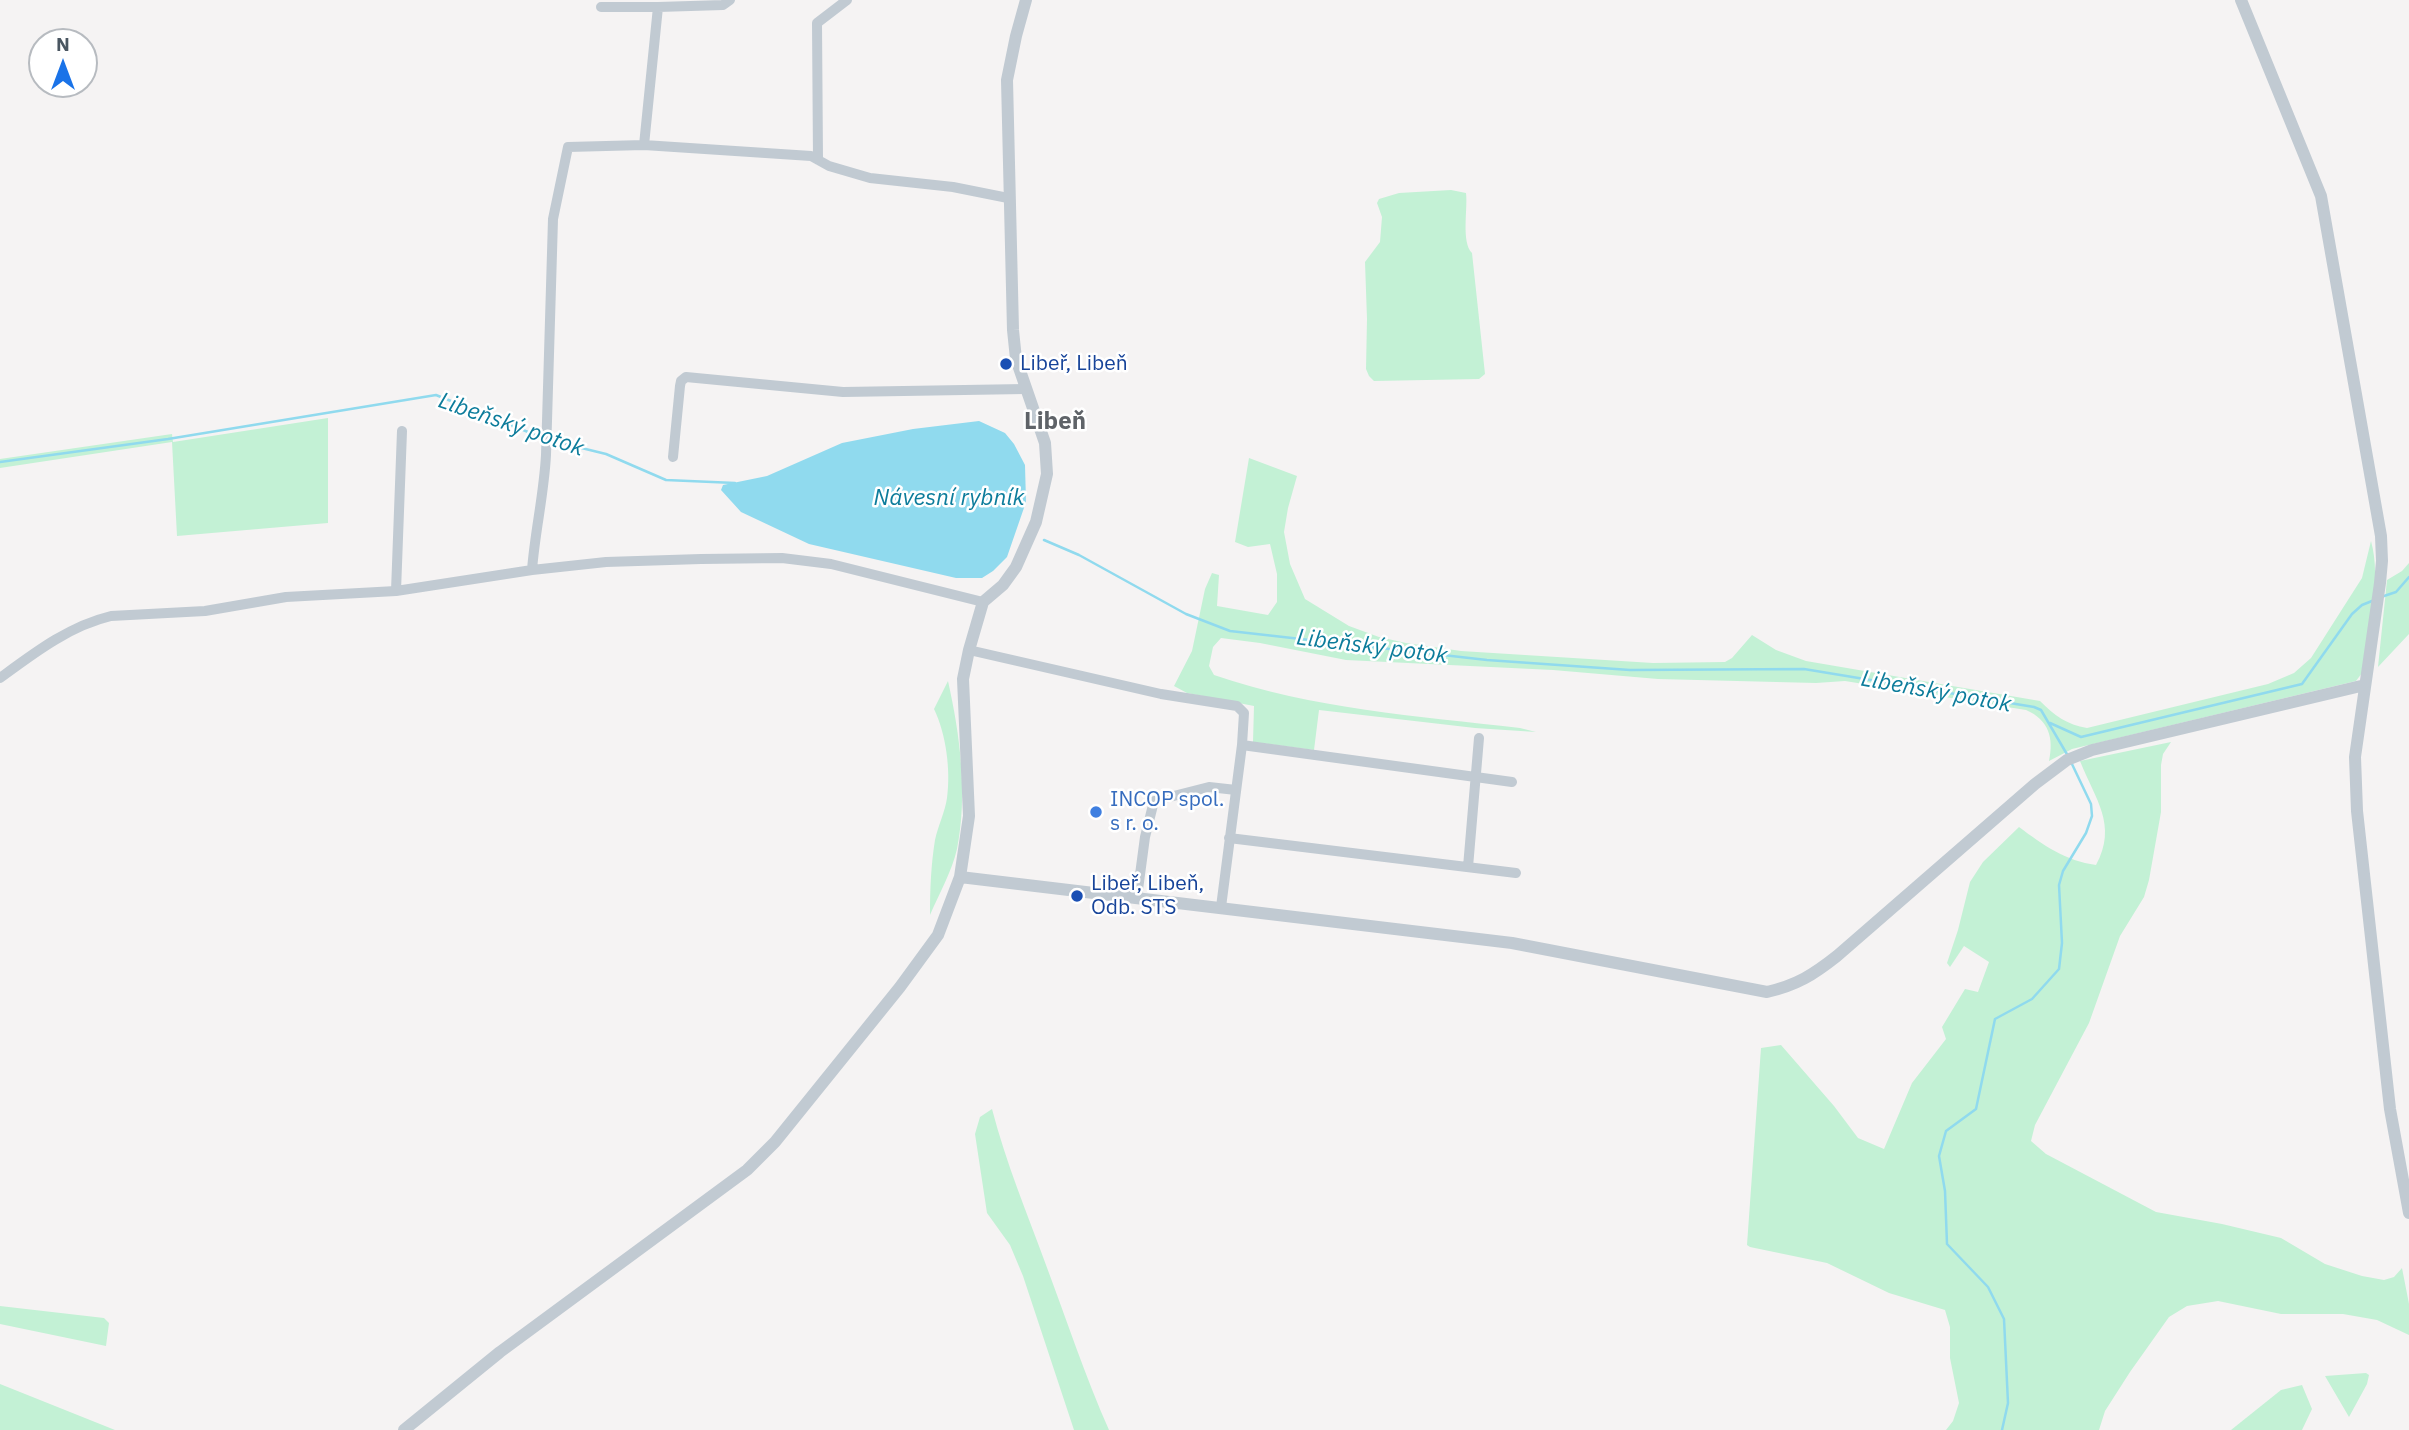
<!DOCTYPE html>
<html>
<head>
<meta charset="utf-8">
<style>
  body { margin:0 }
  #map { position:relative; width:2409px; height:1430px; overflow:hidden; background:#f5f3f3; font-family:"IBM Plex Sans",sans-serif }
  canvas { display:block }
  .north { position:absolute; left:28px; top:28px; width:70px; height:70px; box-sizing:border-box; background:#fff; border:2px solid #b7bbc0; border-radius:50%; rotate:0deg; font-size:19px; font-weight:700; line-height:28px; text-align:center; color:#4a5661 }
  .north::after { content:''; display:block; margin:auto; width:24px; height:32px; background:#1a73e8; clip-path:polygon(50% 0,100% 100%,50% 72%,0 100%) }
</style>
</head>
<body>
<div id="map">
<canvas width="2409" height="1430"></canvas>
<div class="north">N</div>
</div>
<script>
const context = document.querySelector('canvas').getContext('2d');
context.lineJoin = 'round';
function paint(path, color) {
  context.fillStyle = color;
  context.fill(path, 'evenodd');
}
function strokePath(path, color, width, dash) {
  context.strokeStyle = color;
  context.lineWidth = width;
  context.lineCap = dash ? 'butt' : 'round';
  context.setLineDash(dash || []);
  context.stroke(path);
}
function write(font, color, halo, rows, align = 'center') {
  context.font = font + ' "IBM Plex Sans",sans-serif';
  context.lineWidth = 5;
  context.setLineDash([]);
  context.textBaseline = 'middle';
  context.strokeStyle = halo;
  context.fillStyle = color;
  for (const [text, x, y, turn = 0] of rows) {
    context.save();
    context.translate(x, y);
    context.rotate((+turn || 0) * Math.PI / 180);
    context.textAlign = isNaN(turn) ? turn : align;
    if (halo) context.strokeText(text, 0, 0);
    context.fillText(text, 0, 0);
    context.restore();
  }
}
paint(new Path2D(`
  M1451,190L1466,193C1468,209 1461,242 1472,253L1485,374L1479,379L1374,381L1369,376L1366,369L1367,319L1365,262L1380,242L1382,217L1377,203L1379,199L1399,193Z
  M328,418V523L177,536L172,442L0,468V459L172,434L173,442Z
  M1249,458L1297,476L1288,508L1284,532L1290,564L1305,599L1349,626L1379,637L1406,643L1461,651L1653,663L1725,662L1732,658L1752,635L1776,650L1806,661L2040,701C2054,715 2067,725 2087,728L2268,684L2294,673L2311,658L2362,578L2371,541C2382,580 2368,632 2362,673L2356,681L2072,749L2049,761C2054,738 2049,720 2026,710L1845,681L1816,683L1658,679L1553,670L1346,660L1260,643L1221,638L1213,647L1209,666L1214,675C1313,709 1417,716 1520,728L1536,732L1475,728L1319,710L1314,750L1253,742L1254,706L1187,693L1174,686L1192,651L1205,589L1212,573L1219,575L1217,606L1268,615L1277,602V574L1270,544L1248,547L1235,542Z
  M2409,563V634L2378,667L2387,580L2402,571Z
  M948,681C960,735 968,794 957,849C952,871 939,894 930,915C930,889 931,865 935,840C938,826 945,812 947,798C951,770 946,734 934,709Z
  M2171,742L2163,754L2161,765V812L2149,880L2144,897L2120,936L2089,1023L2035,1125L2031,1141L2046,1154L2156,1212L2222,1224L2281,1238L2325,1264L2362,1276L2384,1280L2394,1277L2402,1268L2409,1304V1335L2377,1320L2343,1314H2281L2218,1301L2187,1306L2169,1317L2130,1372L2105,1411L2099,1430H1946L1953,1421L1959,1403L1950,1358V1327L1945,1310L1889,1293L1827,1263L1750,1247L1747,1245L1761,1048L1781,1045L1834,1106L1858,1138L1884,1149L1912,1083L1946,1039L1942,1027L1965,989L1978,992L1989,962L1964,946L1950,967L1947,963L1958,930L1970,882L1983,862L2019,827C2043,845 2066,861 2096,865C2118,825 2095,799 2080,761Z
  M992,1109C1006,1163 1027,1213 1046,1265C1067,1321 1085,1376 1109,1430H1074L1023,1276L1010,1245L987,1213L975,1134L980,1117Z
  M0,1306L104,1318L109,1323L106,1346L0,1324Z
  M2366,1373L2369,1375L2367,1384L2349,1417L2325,1376Z
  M0,1384L115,1430H0Z
  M2302,1385L2312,1409L2302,1430H2231L2281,1390Z`), '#c3f1d5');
paint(new Path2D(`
  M979,421L1005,433L1014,444L1025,465L1026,502L1007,557L993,571L982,578H956L809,544L741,512L721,490L723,485L767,476L842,443L913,429Z`), '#90daee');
strokePath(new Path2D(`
  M549,440L606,454L666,480L735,483
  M0,462L168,439L436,395L543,438
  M1044,540L1079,555L1186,614L1230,631L1487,660L1630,670L1804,669L2034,707L2041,710L2068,756
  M2381,597L2396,592L2409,577
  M2050,723L2081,737L2302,684L2352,614L2362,605L2372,601
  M2002,1430L2008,1403L2004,1319L1988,1287L1947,1244L1945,1191L1939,1156L1946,1131L1976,1109L1995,1019L2032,999L2059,969L2062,943L2059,885L2063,871L2086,833L2092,816L2091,804L2071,762`), '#90daee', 2.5);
strokePath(new Path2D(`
  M601,7H658
  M644,145L658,7L723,5L730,0
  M818,160L817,23L847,0
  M673,457L680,386L681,381L686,377L843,392L1025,389
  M532,570C535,531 544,494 546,455L553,219L568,147L644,145L811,156L829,166L870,178L953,187L1008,198
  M396,591L402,431
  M969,650L1161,694L1237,706L1244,713L1242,745L1221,907
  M0,678C34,653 69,626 111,616L205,611L286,597L396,591L532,570L606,562L701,559L782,558L831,564L983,602
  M1242,745L1512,782
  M1229,838L1516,873
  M1468,867L1479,738
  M1137,897L1145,837L1154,801L1209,787L1236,790`), '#c1cad2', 10);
strokePath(new Path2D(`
  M2241,0L2321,196L2381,536L2382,561L2380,583L2355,757L2357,811L2390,1109L2409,1213
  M960,877L1512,943L1767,992C1797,985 1813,975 1837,956L2035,784L2067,760L2092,750L2365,685
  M404,1430L500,1352L747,1170L775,1142L900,987L938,935L960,877L969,816L963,679L969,650L983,602L1003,585L1016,567L1036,522L1047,474L1045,443L1016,359L1013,330L1007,80L1016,36L1026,0`), '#c1cad2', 12);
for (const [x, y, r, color] of [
  [1006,364,7,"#1a4fb4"],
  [1096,812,7,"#3f7fe0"],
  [1077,896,7,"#1a4fb4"]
]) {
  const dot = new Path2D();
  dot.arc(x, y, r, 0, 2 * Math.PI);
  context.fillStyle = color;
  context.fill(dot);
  strokePath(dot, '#fff', 2.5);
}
write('21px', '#164399', '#fff', [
  ["Libeř, Libeň",1020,364],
  ["Libeř, Libeň,",1091,884],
  ["Odb. STS",1091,908]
], 'left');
write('21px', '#366cbe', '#fff', [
  ["INCOP spol.",1110,800],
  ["s r. o.",1110,824]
], 'left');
write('italic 23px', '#0c7c9b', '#fff', [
  ["Libeňský potok",511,425,19],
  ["Návesní rybník",949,498],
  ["Libeňský potok",1372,647,7],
  ["Libeňský potok",1936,692,10]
]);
write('bold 24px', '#5f6368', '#fff', [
  ["Libeň",1055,422]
]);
</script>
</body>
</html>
